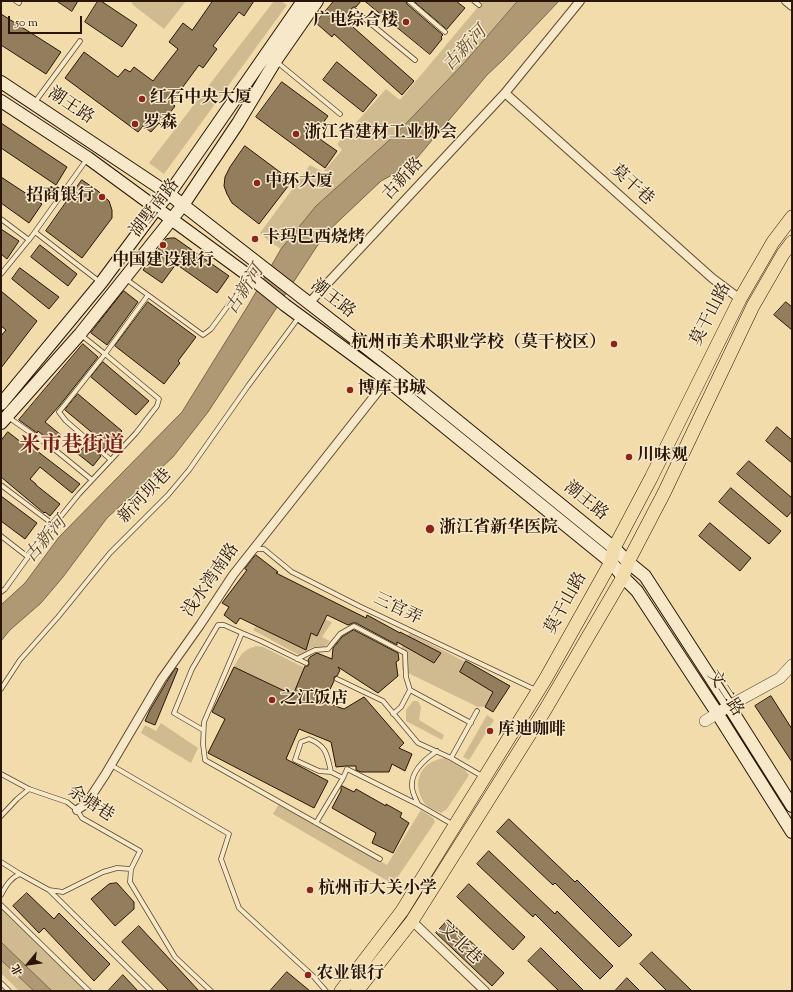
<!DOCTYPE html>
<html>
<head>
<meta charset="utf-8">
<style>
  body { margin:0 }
  #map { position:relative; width:793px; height:992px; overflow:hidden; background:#f2dcac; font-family:"Sorts Mill Goudy","Noto Serif SC",serif }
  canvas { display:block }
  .frame { position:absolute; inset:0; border:2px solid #2a1606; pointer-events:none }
  .north { position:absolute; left:8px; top:944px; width:40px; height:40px; -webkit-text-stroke:3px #f7e8c9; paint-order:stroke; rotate:241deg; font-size:11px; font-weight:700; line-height:16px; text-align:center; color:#2a1606 }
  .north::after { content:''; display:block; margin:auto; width:14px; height:18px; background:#2a1606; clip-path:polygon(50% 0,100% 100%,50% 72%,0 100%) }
  .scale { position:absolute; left:8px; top:16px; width:74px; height:18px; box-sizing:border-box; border:2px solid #2a1606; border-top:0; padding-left:5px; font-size:12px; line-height:14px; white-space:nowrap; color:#2a1606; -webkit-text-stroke:3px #f7e8c9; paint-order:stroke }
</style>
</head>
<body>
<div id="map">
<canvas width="793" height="992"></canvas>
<div class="frame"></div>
<div class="north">北</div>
<div class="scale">50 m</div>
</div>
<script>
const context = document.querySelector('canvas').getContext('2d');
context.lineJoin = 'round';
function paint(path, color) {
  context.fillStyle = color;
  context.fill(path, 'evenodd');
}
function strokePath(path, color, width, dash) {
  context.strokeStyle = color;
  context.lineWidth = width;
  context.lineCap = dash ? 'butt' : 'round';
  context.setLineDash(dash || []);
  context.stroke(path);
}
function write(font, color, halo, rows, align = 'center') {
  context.font = font + ' "Sorts Mill Goudy","Noto Serif SC",serif';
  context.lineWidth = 3;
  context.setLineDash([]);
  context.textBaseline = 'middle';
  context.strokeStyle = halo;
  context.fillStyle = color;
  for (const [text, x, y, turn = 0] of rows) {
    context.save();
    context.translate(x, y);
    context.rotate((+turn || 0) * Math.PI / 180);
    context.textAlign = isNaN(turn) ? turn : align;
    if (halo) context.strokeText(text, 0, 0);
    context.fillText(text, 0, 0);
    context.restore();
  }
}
paint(new Path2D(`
  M131,1H186L164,29L133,5Z
  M274,1H281L287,5L164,174L149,163Z
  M483,1H518L464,63L395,135L316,206L281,249L270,242L260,233L310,165L323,172L342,150L337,144L386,89L400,100Z
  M270,607L321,618L332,622L322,637L330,641L323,649L313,647L299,655L253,630Z
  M410,633L503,682L489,706L478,707L402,670V641Z
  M256,646L263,647L305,668L293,695L234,667C241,654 242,651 256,646Z
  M413,701H418L421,707L419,720L444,735L442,740L406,721V710Z
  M487,715L494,720L469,760L463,757Z
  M161,723L198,748L191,763L141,733L145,725L156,731Z
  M445,758L465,770L469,775L447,809L441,813C436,810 426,807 423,801C411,780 422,761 445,758Z
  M279,804L387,865L421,810L433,818L435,822L393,884L273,814Z
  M1,907L85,991H52L1,942Z
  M1,960L34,991H19L1,973Z`), '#d0ba90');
const water = new Path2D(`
  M518,1H559L504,59L487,75L417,158L392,175L381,181L325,234L208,412L173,457L107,518L63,577L41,603L10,630L1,641V605L25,583L59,537L182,412L249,304L281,249L316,206L395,135L464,63Z
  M1,942L52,991H34L1,960Z`);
paint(water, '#ae9974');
strokePath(water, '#796548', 1);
const building = new Path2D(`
  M57,1H78L72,11Z
  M98,1H101L137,25L122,47L85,22Z
  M213,1H254L244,16L239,12L213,46L217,49L203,68L199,65L171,103L175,106L161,125L159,123L151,132L143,126L138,132L65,78L84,52L118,77L125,69L130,72L134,67L153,81L178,49L169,42L183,23L192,30Z
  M334,1H361L356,7H354L352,8L351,10L352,13L345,20L414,81L402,95L334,34L332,37L316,23Z
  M365,1H406L407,4L443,35L441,37L442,39L430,54Z
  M414,1H456L465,8L447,29Z
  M1,14L61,52L46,74L1,45Z
  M337,62L377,95L363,112L323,80Z
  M282,82L328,116L314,135L337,151L325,168L256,117Z
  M1,123L67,167L56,185L1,148Z
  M245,146L292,181L259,224L232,203L227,194L224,186L225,177L230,167Z
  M1,177L42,204L29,223L1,203Z
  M82,180L98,191L109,201L112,210V218L82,258L46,231Z
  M1,229L19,241L7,259L1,254Z
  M171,238H175L229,276L217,293L176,264L162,283L143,270L166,239Z
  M40,245L77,274L68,286L31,257Z
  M20,268L59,297L49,309L12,279Z
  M1,291L37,321L1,368V336L6,330L1,326Z
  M124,291L138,302L107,345L91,333Z
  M148,302L196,337L178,361L180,363L164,384L115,346Z
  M786,302L792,307V330L774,315Z
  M83,344L98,357L60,405L45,422L61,435L53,444L38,431L37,433L19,420Z
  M103,362L149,401L136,415L91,377Z
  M78,394L122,431L106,451L92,439L95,435L65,410Z
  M777,427L792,440V463L766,441Z
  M8,432L26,446L28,444L80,484L72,493L40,467L30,479L36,484V485L60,504L50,516L45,512L44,513L1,477V441Z
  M87,444L101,456L93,466L78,454Z
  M749,461L792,498V511L787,517L737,474Z
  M731,488L781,531L769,544L719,502Z
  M1,496L37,523L25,539L1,521Z
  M710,523L751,558L740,571L699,536Z
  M256,555L278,572L276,573L366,618L367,615L400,633V632L441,653L434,663L397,642V645L356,623H353L348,625L327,615L317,636L311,633L306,650L240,618L236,624L224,615L229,607L222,603L247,570L245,569Z
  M354,630L398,653L399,660L396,662L398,676L378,693L338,667L340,670L337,676L334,677V681L324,702L344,709L364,697L404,743L399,748L412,754L405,771L392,764L389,772H361L356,770V766H346L336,767L331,742L299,729L286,759L328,781L314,808L208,753L225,719L212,712L234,667L293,695L305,666H308L309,664L308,660L310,657L317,653L332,659L333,648L342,637Z
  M466,661L510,686L493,712L485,707L493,692L460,672Z
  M176,668L178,669L155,725L145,721L150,710L166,683Z
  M771,696L792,729V762L755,706Z
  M342,786L354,792L356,789L386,806V804L402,813L400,817L409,823L393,853L372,843L376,833L332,808L341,791V788Z
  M509,819L575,882L577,880L632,935L619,947L555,883L553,885L497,832Z
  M489,851L555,914L557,911L613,966L600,979L535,914L533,917L477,864Z
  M117,883L134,902V909L115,926L91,899L109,884Z
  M469,884L525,937L513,950L457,897Z
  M27,893L54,919L59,913L110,964L94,981L44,928L39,933L13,906Z
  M448,920L504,973L492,986L436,933Z
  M139,926L199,991H169L122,942Z
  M541,948L584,991H559L528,961Z
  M652,952L692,991H667L640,964Z
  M287,972L310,991H270Z
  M123,975L138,991H108Z
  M627,978L640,991H615Z`);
paint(building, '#927d5c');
strokePath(building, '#2a1606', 1);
const service = new Path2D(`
  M16,1L19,3
  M409,1L445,32
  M474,1L479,5
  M354,10L415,60
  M277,62L340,114
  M35,102L80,41
  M1,219L29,240
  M35,232L100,282
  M1,274L32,236L87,159
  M126,279L203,335L211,329L249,277
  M8,417L54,449L92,480
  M111,460L66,421L59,412L105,354L148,295
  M1,485L54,525
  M1,536L28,557
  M254,551L257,549H264L292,572L359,606L536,690
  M1,592L5,589L28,557L79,494L136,433L157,406L159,399L105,354L81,335
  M297,659L315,650L328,649L340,634L354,626L405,653L406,677L410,690L401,707L393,714
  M306,663L261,641L242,633L204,722L203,744L205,760L380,859
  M337,679L383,701L418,743L451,758L482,776
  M1,689L20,660L58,617L110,553L168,495L189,470L248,386L299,317
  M410,690L471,723
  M203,730L174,713L192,669L218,625H224L242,633
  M451,758L477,711
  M111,765L229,834L221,859L239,908L313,976L326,991
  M331,772L319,771L295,760L301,742L309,739C327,746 327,755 331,772L343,778L347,769L419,805L452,824
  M1,774L29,789L67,802L77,810L82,818L140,851L131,869L130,882L175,957L211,991
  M418,804C416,799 412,793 412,786C411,771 425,759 437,751
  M1,816L17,799L29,789
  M316,823L343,778
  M1,862L20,874L49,890L63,892L103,872L117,868L131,869
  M49,890L151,991
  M1,895C6,886 10,878 20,874
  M1,905L89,991
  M1,983L9,991`);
const minor = new Path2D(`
  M786,1L792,6
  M505,93L712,278L740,299
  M309,303L505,93L580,1
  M77,810L86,804L105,775L161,680L200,625L233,575L387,380
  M412,921L485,991`);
const tertiary = new Path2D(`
  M705,721L729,706L780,678L792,665`);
const secondary = new Path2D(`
  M1,82L169,194L183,205L395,370L614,548L628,562L645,576L729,706L792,806
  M1,101L88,158L249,276L285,305L387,380L611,562L623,577L637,591L717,713L792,832
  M1,404L101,283L156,209L169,194L303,1
  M1,423L80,334L183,205L238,123L276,60L317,1`);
const primary = new Path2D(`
  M341,991L402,911L546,678L611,562L614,548L651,478L740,299L773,242L792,217
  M357,991L412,921L545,710L623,577L628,562L664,493L753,306L783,254L792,242`);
strokePath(service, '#5c4830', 5.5);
strokePath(minor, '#5c4830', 10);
strokePath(tertiary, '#5c4830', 12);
strokePath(secondary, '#2a1606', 14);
strokePath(primary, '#2a1606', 14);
strokePath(service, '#f7e8c9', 4);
strokePath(minor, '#f7e8c9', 8);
strokePath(tertiary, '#f7e8c9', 11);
strokePath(secondary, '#f7e8c9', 12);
strokePath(primary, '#f2dcac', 13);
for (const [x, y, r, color] of [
  [406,22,4,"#8f2418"],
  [142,99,4,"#8f2418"],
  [135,124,4,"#8f2418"],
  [296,134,4,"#8f2418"],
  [257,183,4,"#8f2418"],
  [102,197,4,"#8f2418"],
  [255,239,4,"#8f2418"],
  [163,245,4,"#8f2418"],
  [614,344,4,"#8f2418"],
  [350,390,4,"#8f2418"],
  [629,457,4,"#8f2418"],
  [430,529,5,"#8f2418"],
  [272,700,4,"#8f2418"],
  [490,731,4,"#8f2418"],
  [310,890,4,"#8f2418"],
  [308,975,4,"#8f2418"]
]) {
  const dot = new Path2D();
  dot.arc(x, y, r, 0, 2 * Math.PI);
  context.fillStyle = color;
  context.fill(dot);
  strokePath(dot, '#f7e8c9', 1.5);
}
write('bold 17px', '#2a1606', '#f7e8c9', [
  ["广电综合楼",398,22,"right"],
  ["红石中央大厦",150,99],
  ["罗森",143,124],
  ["浙江省建材工业协会",304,134],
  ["中环大厦",265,183],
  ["招商银行",94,197,"right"],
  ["卡玛巴西烧烤",263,239],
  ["中国建设银行",163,262,"center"],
  ["杭州市美术职业学校（莫干校区）",606,344,"right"],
  ["博库书城",358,390],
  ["川味观",637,457],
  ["浙江省新华医院",439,529],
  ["之江饭店",280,700],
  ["库迪咖啡",498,731],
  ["杭州市大关小学",318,890],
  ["农业银行",316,975]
], 'left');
write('17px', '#2a1606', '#f7e8c9', [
  ["潮王路",70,107,34],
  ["古新路",404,180,-47],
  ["莫干巷",631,186,42],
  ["湖墅南路",156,209,-52],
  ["潮王路",332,300,38],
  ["莫干山路",712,315,-63],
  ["新河坝巷",146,497,-46],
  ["潮王路",585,502,39],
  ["浅水湾南路",212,581,-55],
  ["莫干山路",567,604,-61],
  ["三官弄",397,610,26],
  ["文二路",724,694,57],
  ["余塘巷",90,805,33],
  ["文北巷",459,945,44]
]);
write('italic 18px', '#5f4a32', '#f7e8c9', [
  ["古新河",466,50,-46],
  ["古新河",246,291,-57],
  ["古新河",47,541,-49]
]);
write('bold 21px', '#7a1f14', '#f7e8c9', [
  ["米市巷街道",72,447]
]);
</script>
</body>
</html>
